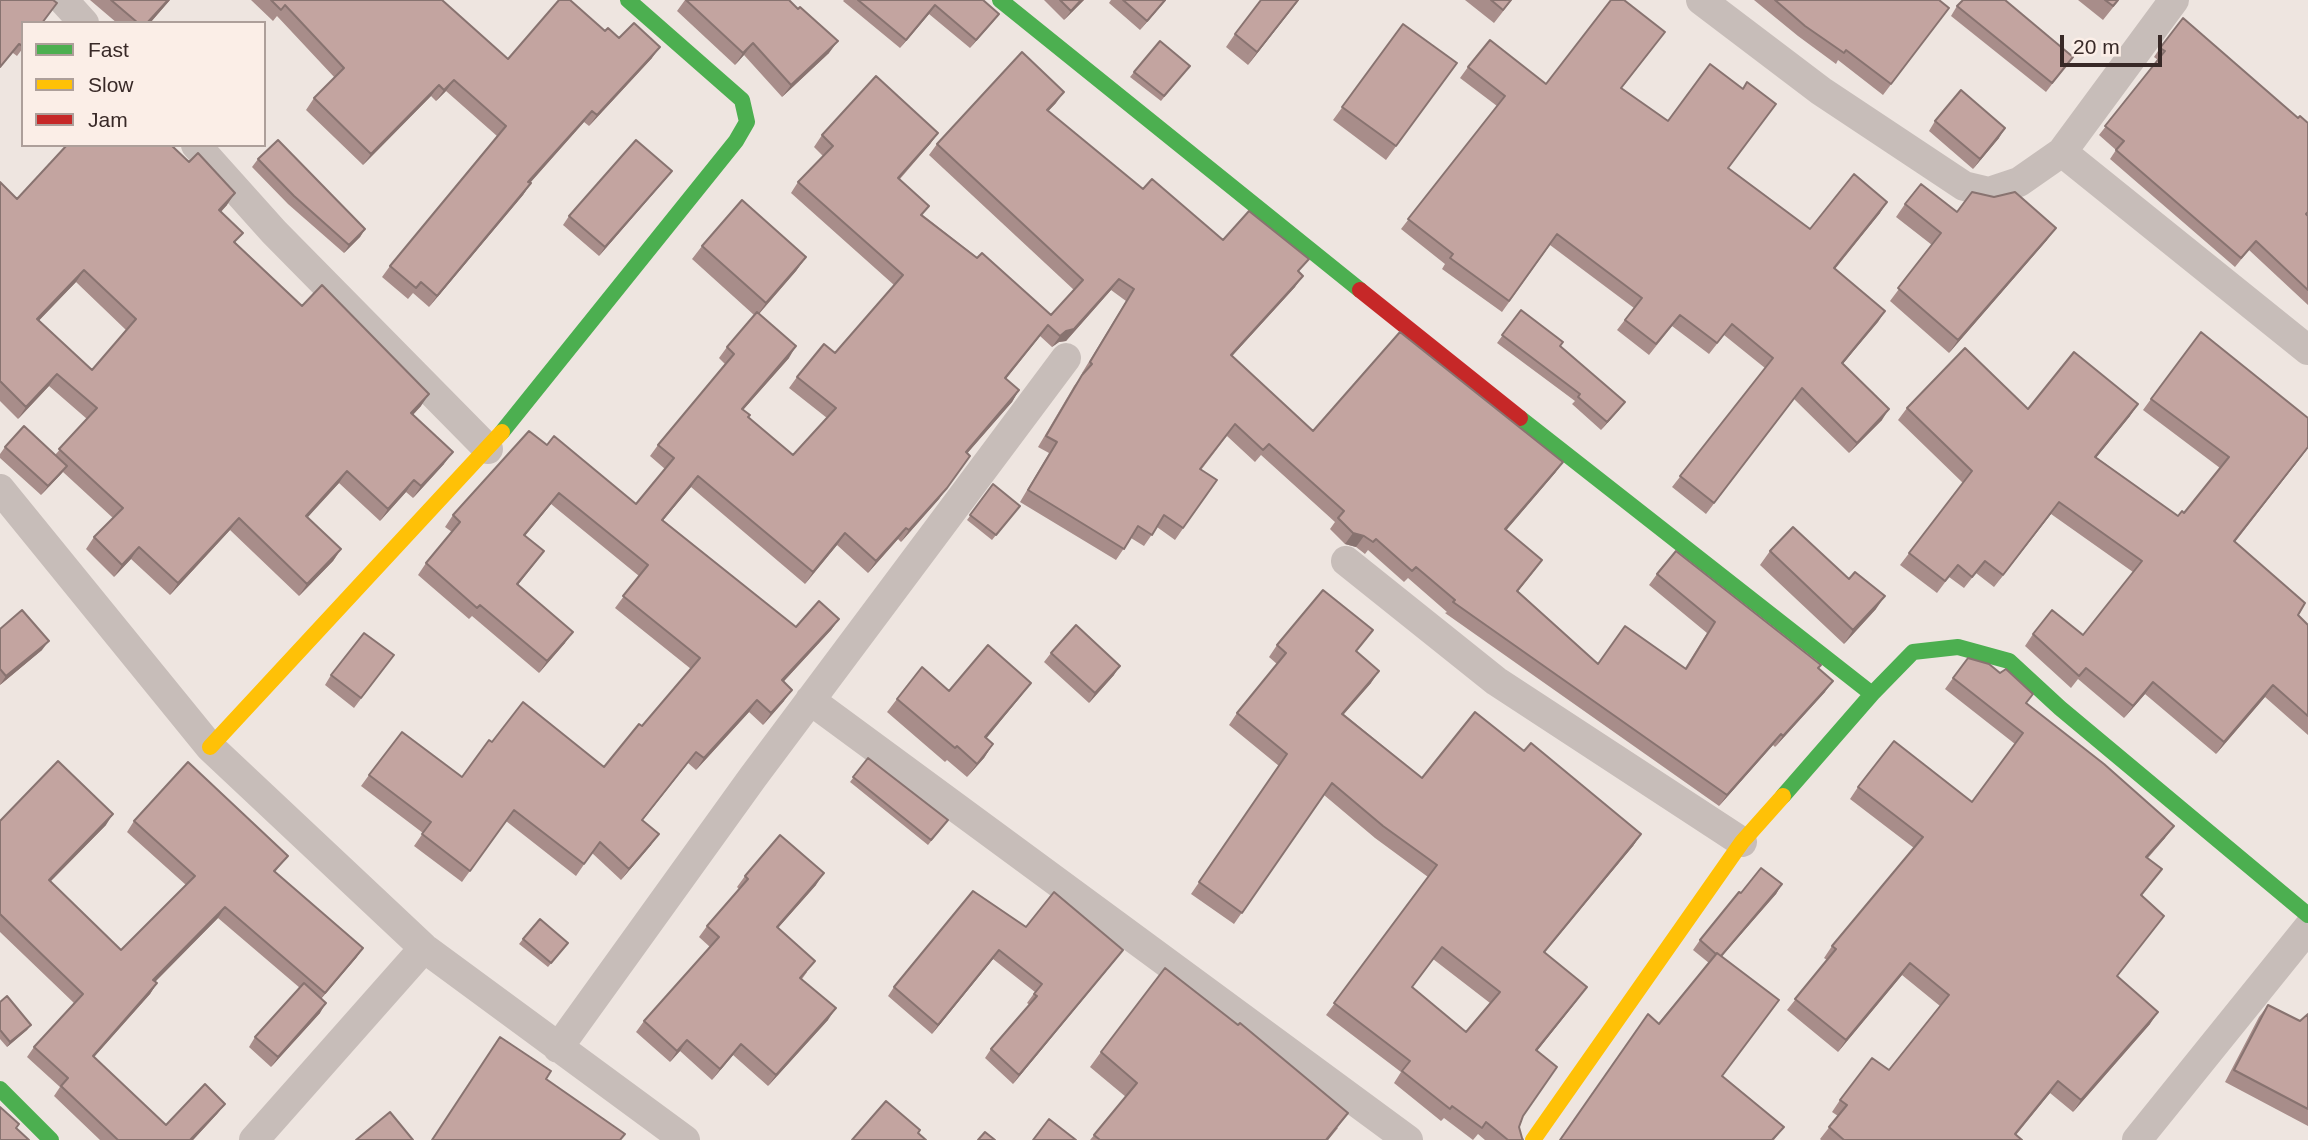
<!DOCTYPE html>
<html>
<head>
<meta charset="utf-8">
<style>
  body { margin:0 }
  #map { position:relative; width:2308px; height:1140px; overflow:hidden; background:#eee5e0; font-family:Arial,sans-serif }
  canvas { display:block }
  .legend { position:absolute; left:21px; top:21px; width:245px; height:126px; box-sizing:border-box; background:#fbeee7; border:2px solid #ad9f9a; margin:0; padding:9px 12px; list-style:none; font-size:21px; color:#382927 }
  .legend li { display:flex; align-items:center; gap:14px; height:35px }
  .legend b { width:35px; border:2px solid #ad9f9a }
  .scale { position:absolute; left:2060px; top:35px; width:102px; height:32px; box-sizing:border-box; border:4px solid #382927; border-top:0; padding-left:9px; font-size:21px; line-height:24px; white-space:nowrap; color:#382927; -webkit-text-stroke:5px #fbeee7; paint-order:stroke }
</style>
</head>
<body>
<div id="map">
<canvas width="2308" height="1140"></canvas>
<ul class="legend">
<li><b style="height:9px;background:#4caf50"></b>Fast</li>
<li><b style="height:9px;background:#ffc107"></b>Slow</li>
<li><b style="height:9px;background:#c62828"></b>Jam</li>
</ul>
<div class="scale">20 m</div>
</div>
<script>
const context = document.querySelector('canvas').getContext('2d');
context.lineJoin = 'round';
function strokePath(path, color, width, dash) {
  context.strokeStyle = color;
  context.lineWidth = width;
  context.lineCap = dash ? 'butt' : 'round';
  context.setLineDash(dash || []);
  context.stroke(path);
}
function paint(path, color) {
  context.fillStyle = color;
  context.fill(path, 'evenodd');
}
strokePath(new Path2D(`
  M63,0L84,23
  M1701,0L1821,91L1964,186L1989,192L2019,182L2062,152L2174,0
  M196,145L274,232L488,449
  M2062,152L2308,350
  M0,489L210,747L424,948L685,1140
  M1346,561L1496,681L1742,842
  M810,700L1408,1140
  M558,1048L753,777L1066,358
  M254,1140L424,948
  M2137,1140L2308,928`), '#c7bdb9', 30);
strokePath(new Path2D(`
  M1000,0L1360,290
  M1520,418L1872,694
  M502,432L736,141L747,122L742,100L628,0
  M1783,796L1872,694L1913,652L1958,647L2009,661L2060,708L2308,915
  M0,1089L51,1140`), '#4caf50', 16);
strokePath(new Path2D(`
  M210,747L502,432
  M1533,1140L1742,842L1783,796`), '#ffc107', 16);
strokePath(new Path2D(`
  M1360,290L1520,418`), '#c62828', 16);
paint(new Path2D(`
  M0,0L57,3L42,23H23V48L17,56L13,53Z
  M90,0H170L150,23H117Z
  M251,0H442L508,59L605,31L619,38L652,58L589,126L584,122L530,183H531L523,195L429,307L413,293L408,299L382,277L390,266L497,136L446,91L436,101L431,96L363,165L306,110L314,98L335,78L277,16L273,21Z
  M685,0H789L798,9L829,53L782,97L744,55L735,65L677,11Z
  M844,0H983L999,14L970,48L929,14L900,48L843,1Z
  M1044,0H1084L1064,20Z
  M1111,0H1166L1140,30L1109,3Z
  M1299,0L1248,65L1226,47L1235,34Z
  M1465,0H1512L1494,23Z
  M1754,0H1939L1949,8L1883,95L1838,60L1836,64L1798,36Z
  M2078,0H2119L2103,20Z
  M1957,6L2073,57L2046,92L1951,16Z
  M1403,24L1457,63L1386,160L1333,120Z
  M1665,32L1622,88L1810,229L1880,213L1835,269L1885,311L1843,364L1882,420L1849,453L1794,399L1706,514L1672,487L1765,368L1724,335L1709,354L1672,326L1649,355L1617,330L1634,308L1550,245L1502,312L1442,269L1445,264L1401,229L1497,106L1460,78L1468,67L1546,84Z
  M2160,48L2308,123V305L2249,250L2235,267L2110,159L2116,150L2099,135L2158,60L2154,57Z
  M1190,66L1161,101L1130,77L1134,72Z
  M1056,103L1048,111L1143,189L1223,240L1299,272L1295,287L1232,356L1313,431L1563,462L1555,473L1506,530L1534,571L1518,591L1598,664L1685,668L1707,633L1649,585L1657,574L1819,668L1825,692L1775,747L1773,745L1719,806L1445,613L1447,612L1408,578L1404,582L1368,550L1365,554L1356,547L1345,544L1330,529L1335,522L1261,455L1255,462L1227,436L1201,470L1217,480L1175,540L1157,527L1144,546L1131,538L1116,560L1020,502L1049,453L1038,447L1074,386L1083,374L1082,373L1126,301L1111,290L1066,341L1059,342L1052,347L1040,336L1006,379L1019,390L1012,402L967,453L939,499L901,542L898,539L868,573L837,545L805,584L691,487L663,520L796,627L839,619L831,630L783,682L784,701L763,725L749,712L696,770L688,763L642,821L651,845L621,880L592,853L576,876L506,821L462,882L414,846L423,833L361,786L369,775L462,777L492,742L604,767L642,726L691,669L615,608L639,576L551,504L525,536L544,551L517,585L565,643L539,673L472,616L469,619L418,575L426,563L452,532L445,527L453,515L547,445L636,504L665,469L650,456L658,445L725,364L719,358L727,347L754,315L692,259L702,246L806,257L796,271L759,314L789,358L743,410L748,418L793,455L827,418L789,388L797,377L835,353L894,285L791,193L798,182L823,156L814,147L822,135L938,133L930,144L900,179L923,215L1051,315L1074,290L929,155L937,144Z
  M1935,121L1999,138L1973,169L1929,131Z
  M258,159L365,229L360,237L344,253L288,204L252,167Z
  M665,180L599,256L563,225L569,216Z
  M0,182L17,199L227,205L221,212L236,243L302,306L421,406L413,415L444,464L413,498L406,492L380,521L339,483L307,517L341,549L333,561L299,596L230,530L170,595L131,559L114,577L86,549L94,537L113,518L63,472L41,495L0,458V454L5,447L55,455L87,419L49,386L18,419L0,401ZM76,282L126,330L92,370L39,320Z
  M1905,204L1957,212L2047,240L1949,353L1890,301L1932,245L1896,217Z
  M1521,310L1560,346L1619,410L1601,430L1572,404L1575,401L1497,343Z
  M2151,399L2308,418V448L2235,542L2298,615L2308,625V735L2265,697L2216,754L2145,694L2124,718L2078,679L2071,688L2025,646L2033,634L2083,635L2133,572L2051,514L1994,587L1976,573L1964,588L1949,577L1937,593L1900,565L1963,483L1898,420L1907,408L2028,409L2130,416L2096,457L2178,516L2184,513L2220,468L2143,410Z
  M993,484L1020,506L992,540L967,520Z
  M1770,551L1876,609L1844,644L1760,565Z
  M0,629L42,650L0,685Z
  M1364,641L1356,651L1371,683L1344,714L1422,778L1524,751L1641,834L1633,846L1545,952L1579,998L1537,1051L1523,1116L1519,1127L1522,1138L1523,1140H1485L1478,1134L1473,1140L1444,1118L1441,1121L1394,1083L1401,1072L1326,1015L1428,877L1375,838L1324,795L1234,924L1191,894L1279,766L1229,725L1237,713L1277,664L1269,657L1277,645ZM1433,959L1490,1003L1466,1032L1412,987Z
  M1051,653L1114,675L1089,703L1044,662Z
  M394,655L354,708L325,685L331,675Z
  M1953,678L2027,703L2165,838L2148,858L2153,881L2142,895L2164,916L2117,976L2150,1024L2073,1112L2050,1093L2016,1135L2022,1140H1821L1820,1139L1838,1116L1832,1112L1840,1100L1889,1070L1940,1006L1902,975L1838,1052L1787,1010L1827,960L1824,958L1832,946L1914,848L1850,799L1858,787L1972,802L2015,744L1945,689Z
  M949,691L1021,696L986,738L993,744L984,758L967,777L947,760L945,762L887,712L897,699Z
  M868,758L944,825L928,845L850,782Z
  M0,821L106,825L50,882L121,950L186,885L127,832L134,821L288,856L275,872L363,948L356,958L321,999L320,1013L271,1067L249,1047L255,1037L300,988L218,918L155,982L157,983L150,994L94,1057L166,1125L225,1104L217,1114L193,1140H100L54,1096L60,1087L27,1057L34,1047L74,1003L0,932Z
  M745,876L816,885L778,928L807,972L802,979L828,1020L768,1086L733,1055L712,1080L680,1051L670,1062L636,1032L644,1021L710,947L699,937L707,926L739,889L737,887Z
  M1782,884L1776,894L1722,956L1723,1076L1784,1127L1774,1140H1560L1709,963L1693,950L1700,940L1741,893Z
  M1026,927L1117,958L1013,1084L985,1058L991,1049L1030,1005L1027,1003L1035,992L993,959L932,1034L888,996L894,987Z
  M523,939L565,947L548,967L519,944Z
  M0,1002L31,1025L27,1030L7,1047L0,1039Z
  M2268,1005L2300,1021L2308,1014V1126L2225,1082L2259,1017Z
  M1101,1052L1338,1128L1328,1140H1090L1126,1097L1090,1067Z`), '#a88d8a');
paint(new Path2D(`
  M168,0H170L150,23H147Z
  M1081,0H1084L1064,20L1071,11Z
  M1165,0H1166L1140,30L1147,21Z
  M1298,0H1299L1248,65L1257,52Z
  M935,5L929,14L900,48L906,40Z
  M999,14L993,22L970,48L976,40Z
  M838,41L829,53L782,97L791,85Z
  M753,43L744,55L735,65L743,53Z
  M660,47L652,58L589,126L597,115Z
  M454,80L446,91L436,101L444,90Z
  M439,85L431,96L363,165L371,154Z
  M1064,92L1056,103L1039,121L1047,110Z
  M592,111L584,122L521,193L528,182Z
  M2005,128L1999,138L1973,169L1980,159Z
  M938,133L930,144L890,189L898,178Z
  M672,171L665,180L599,256L605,247Z
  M531,183L523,195L429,307L437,296Z
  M235,193L227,205L211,222L219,210Z
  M1887,202L1880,213L1826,279L1834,268Z
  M2056,228L2047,240L1949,353L1958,340Z
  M365,229L360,237L344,253L349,245Z
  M806,257L796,271L756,317L766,303Z
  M84,270L76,282L29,331L37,319Z
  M1303,276L1295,287L1223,366L1231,355Z
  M1119,279L1111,290L1066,341L1059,342L1052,347L1060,336Z
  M1885,311L1878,322L1834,374L1842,363Z
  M1048,325L1040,336L997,389L1005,378Z
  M796,346L789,358L734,420L742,409Z
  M57,374L49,386L18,419L26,407Z
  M1019,390L1012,402L958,464L966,452Z
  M429,394L421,406L403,425L411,413Z
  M1625,402L1619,410L1601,430L1607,422Z
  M2138,404L2130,416L2087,469L2095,457Z
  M1889,409L1882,420L1849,453L1857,443Z
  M2308,447V448L2226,553L2234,541Z
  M453,452L444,464L413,498L421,486Z
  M970,456L939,499L901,542L909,530Z
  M1563,462L1555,473L1497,541L1505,529Z
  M67,466L60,475L41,495L48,486Z
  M347,471L339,483L298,528L306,516Z
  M698,476L691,487L654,531L662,520Z
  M414,480L406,492L380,521L388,509Z
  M559,493L551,504L516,546L524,535Z
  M2059,502L2051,514L1994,587L2003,575Z
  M239,518L230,530L170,595L178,583Z
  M906,528L898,539L868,573L876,561Z
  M845,533L837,545L805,584L813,572Z
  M1353,533L1364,536L1356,547L1345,544Z
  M139,547L131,559L114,577L122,565Z
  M341,549L333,561L299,596L307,584Z
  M544,551L536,562L509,596L517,584Z
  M1542,560L1534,571L1509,602L1517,591Z
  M1885,596L1876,609L1844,644L1853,630Z
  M839,619L831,630L774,692L782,680Z
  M573,632L565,643L539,673L547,661Z
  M49,641L42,650L0,685L6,676Z
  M1120,666L1114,675L1089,703L1095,693Z
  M1379,671L1371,683L1334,725L1342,714Z
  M1833,681L1825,692L1775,747L1783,736Z
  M2153,682L2145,694L2124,718L2133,706Z
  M1031,683L1021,696L976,751L985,737Z
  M2273,685L2265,697L2216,754L2224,742Z
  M792,690L784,701L763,725L771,713Z
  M757,700L749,712L696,770L704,758Z
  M1781,734L1773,745L1719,806L1727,795Z
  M993,744L984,758L967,777L977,764Z
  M696,752L688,763L634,831L642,820Z
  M113,814L106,825L41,891L49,880Z
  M2174,826L2165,838L2138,868L2146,857Z
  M659,834L651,845L621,880L629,869Z
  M1641,834L1633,846L1535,963L1544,952Z
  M824,873L816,885L769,938L777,927Z
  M1782,884L1776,894L1713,966L1720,957Z
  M225,907L218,918L146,991L153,980Z
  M363,948L356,958L317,1003L325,993Z
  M999,950L993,959L932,1034L938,1025Z
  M1123,950L1117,958L1013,1084L1019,1075Z
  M1910,963L1902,975L1838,1052L1846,1040Z
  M157,983L150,994L86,1066L93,1056Z
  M1587,987L1579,998L1528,1062L1536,1050Z
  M326,1003L320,1013L271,1067L278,1057Z
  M836,1008L828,1020L768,1086L776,1075Z
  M2158,1012L2150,1024L2073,1112L2081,1100Z
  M31,1025L27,1030L7,1047L10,1042Z
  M687,1040L680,1051L670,1062L677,1051Z
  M741,1044L733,1055L712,1080L720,1069Z
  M2058,1081L2050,1093L2011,1140Z
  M225,1104L217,1114L193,1140H190Z
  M1348,1113L1328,1140H1326Z`), '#887370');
const building = new Path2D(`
  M0,0H53L57,3L42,23H23V46L19,44L0,67Z
  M111,0H168L147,23H138Z
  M271,0H442L508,59L559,0H570L605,31L608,28L619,38L634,23L660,47L597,115L592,111L528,182L531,183L437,296L421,282L416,288L390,266L506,126L454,80L444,90L439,85L371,154L314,98L344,68L285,5L281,10Z
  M686,0H789L798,9L800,7L838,41L791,85L753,43L743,53Z
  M858,0H983L999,14L976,40L935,5L906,40Z
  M1060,0H1081L1071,11Z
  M1123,0H1165L1147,21Z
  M1261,0H1298L1257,52L1235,34Z
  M1491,0H1511L1503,10Z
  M1611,0H1624L1665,32L1621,88L1668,121L1710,64L1743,89L1747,82L1776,104L1728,168L1810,229L1854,174L1887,202L1834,268L1885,311L1842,363L1889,409L1857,443L1802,388L1714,503L1680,476L1773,358L1732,324L1717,343L1680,315L1656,344L1625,320L1642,298L1557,234L1509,301L1450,258L1453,254L1408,219L1505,96L1468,67L1490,40L1546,84Z
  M1775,0H1939L1949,8L1891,84L1846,50L1844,53L1805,26Z
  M1963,0H2005L2073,57L2052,83L1957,6Z
  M2105,0H2118L2113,6Z
  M2183,18L2298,118L2300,116L2308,123V212L2306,214L2308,216V290L2256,241L2241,258L2116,150L2124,141L2105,126L2165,51L2160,48Z
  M1403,24L1457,63L1396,146L1342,107Z
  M1160,41L1190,66L1164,96L1134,72Z
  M1022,52L1064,92L1047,110L1143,189L1152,179L1223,240L1249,211L1309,259L1298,271L1303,276L1231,355L1313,431L1400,332L1563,462L1505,529L1542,560L1517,591L1598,664L1625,626L1686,669L1715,622L1657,574L1676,551L1821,665L1818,668L1833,681L1783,736L1781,734L1727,795L1453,602L1455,600L1416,567L1412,571L1376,539L1373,542L1364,536L1353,533L1338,518L1344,511L1269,444L1263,450L1235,424L1200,469L1217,480L1183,528L1164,515L1152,535L1138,526L1124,549L1028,490L1057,442L1046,436L1082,375L1092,364L1090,362L1134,289L1119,279L1074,329L1066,331L1060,336L1048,325L1005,378L1019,390L966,452L970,456L947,488L909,530L906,528L876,561L845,533L813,572L698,476L662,520L796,627L819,601L839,619L782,680L792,690L771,713L757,700L704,758L696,752L642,820L659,834L629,869L600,842L584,864L514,810L470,871L422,834L431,822L369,775L402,732L462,777L489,740L492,742L523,702L604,767L639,724L642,726L700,658L623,596L648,565L559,493L524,535L544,551L517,584L573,632L547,661L480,605L477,608L426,563L460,522L453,515L529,431L547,445L554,436L636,504L674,458L658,445L734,354L727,347L757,312L796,346L742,409L750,415L748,417L793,455L836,408L797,377L824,344L835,353L903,275L798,182L833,146L822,135L876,76L938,133L898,178L929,206L921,215L977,258L982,253L1051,315L1083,280L937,144Z
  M1961,90L2005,128L1980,159L1935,121Z
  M278,140L365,229L349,245L294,196L258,159Z
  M636,140L672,171L605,247L569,216Z
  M67,145H171L189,162L198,153L235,193L219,210L243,233L234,242L302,306L322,285L429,394L411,413L453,452L421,486L414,480L388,509L347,471L306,516L341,549L307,584L239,518L178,583L139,547L122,565L94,537L123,508L59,449L97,408L57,374L26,407L0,381V182L17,199ZM84,270L136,319L92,370L37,319Z
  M1921,184L1957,212L1972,192L1994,197L2015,192L2056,228L1958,340L1898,288L1941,233L1905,204Z
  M742,200L806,257L766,303L702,246Z
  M1521,310L1563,342L1560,346L1625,402L1607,422L1578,397L1580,394L1502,335Z
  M2201,332L2308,418V447L2234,541L2305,603L2298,615L2308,625V716L2273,685L2224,742L2153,682L2133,706L2086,668L2079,676L2033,634L2052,610L2083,635L2142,561L2059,502L2003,575L1985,561L1972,577L1958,565L1945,581L1909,553L1972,471L1907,408L1965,348L2028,409L2074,352L2138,404L2095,457L2178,516L2182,511L2184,513L2229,457L2151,399Z
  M24,426L67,466L48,486L5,447Z
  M993,484L1020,506L996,535L970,515Z
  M1793,527L1849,579L1855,572L1885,596L1853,630L1770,551Z
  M1323,590L1373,630L1356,651L1379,671L1342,714L1422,778L1475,712L1524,751L1531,743L1641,834L1544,952L1587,987L1536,1050L1557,1067L1523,1116L1519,1127L1522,1138L1523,1140H1508L1486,1122L1482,1128L1452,1106L1450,1109L1402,1071L1410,1061L1334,1003L1437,865L1383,826L1332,783L1242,913L1199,882L1287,754L1237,713L1286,653L1277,645ZM1442,947L1500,992L1466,1032L1412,987Z
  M22,610L49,641L6,676L0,669V629Z
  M1076,625L1120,666L1095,693L1051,653Z
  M364,633L394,655L361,698L331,675Z
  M988,645L1031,683L985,737L993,744L977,764L957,746L955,748L897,699L922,667L949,691Z
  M1968,658L1989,664L2000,673L2006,669L2033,694L2026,703L2104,764L2174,826L2146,857L2162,869L2141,895L2164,916L2117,976L2158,1012L2081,1100L2058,1081L2015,1134L2022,1140H1844L1829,1127L1847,1105L1840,1100L1872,1058L1889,1070L1949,995L1910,963L1846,1040L1795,999L1836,949L1832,946L1923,837L1858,787L1894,741L1972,802L2023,733L1953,678Z
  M868,758L948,820L931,840L853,777Z
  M58,761L113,814L49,880L121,950L195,876L134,821L188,762L288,856L274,871L363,948L325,993L225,907L153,980L157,983L93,1056L166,1125L205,1084L225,1104L190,1140H118L61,1086L68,1078L34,1047L83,994L0,914V821Z
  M780,835L824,873L777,927L815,961L800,978L836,1008L776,1075L741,1044L720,1069L687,1040L677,1051L644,1021L719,937L707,926L748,879L745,876Z
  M1761,868L1782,884L1721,956L1717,953L1716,954L1700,940L1739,892L1741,893Z
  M973,891L1026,927L1054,892L1123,950L1019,1075L991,1049L1037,996L1034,994L1042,984L999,950L938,1025L894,987Z
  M540,919L568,943L551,963L523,939Z
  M1717,953L1779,1000L1722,1076L1784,1127L1772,1140H1560L1648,1014L1659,1024Z
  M1165,968L1238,1025L1240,1023L1348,1113L1326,1140H1100L1094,1135L1137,1083L1101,1052Z
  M304,983L326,1003L278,1057L255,1037Z
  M7,996L31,1025L10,1042L0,1030V1002Z
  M2268,1005L2300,1021L2308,1014V1109L2234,1070Z
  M500,1037L551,1071L546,1079L625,1134L620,1140H432Z
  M886,1101L920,1130L918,1133L926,1140H852Z
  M0,1107L19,1124L16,1128L29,1140H0Z
  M390,1112L413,1140H356Z
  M1049,1119L1076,1140H1033Z
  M985,1132L995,1140H978Z`);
paint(building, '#c3a4a0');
strokePath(building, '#887370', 2);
</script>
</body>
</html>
